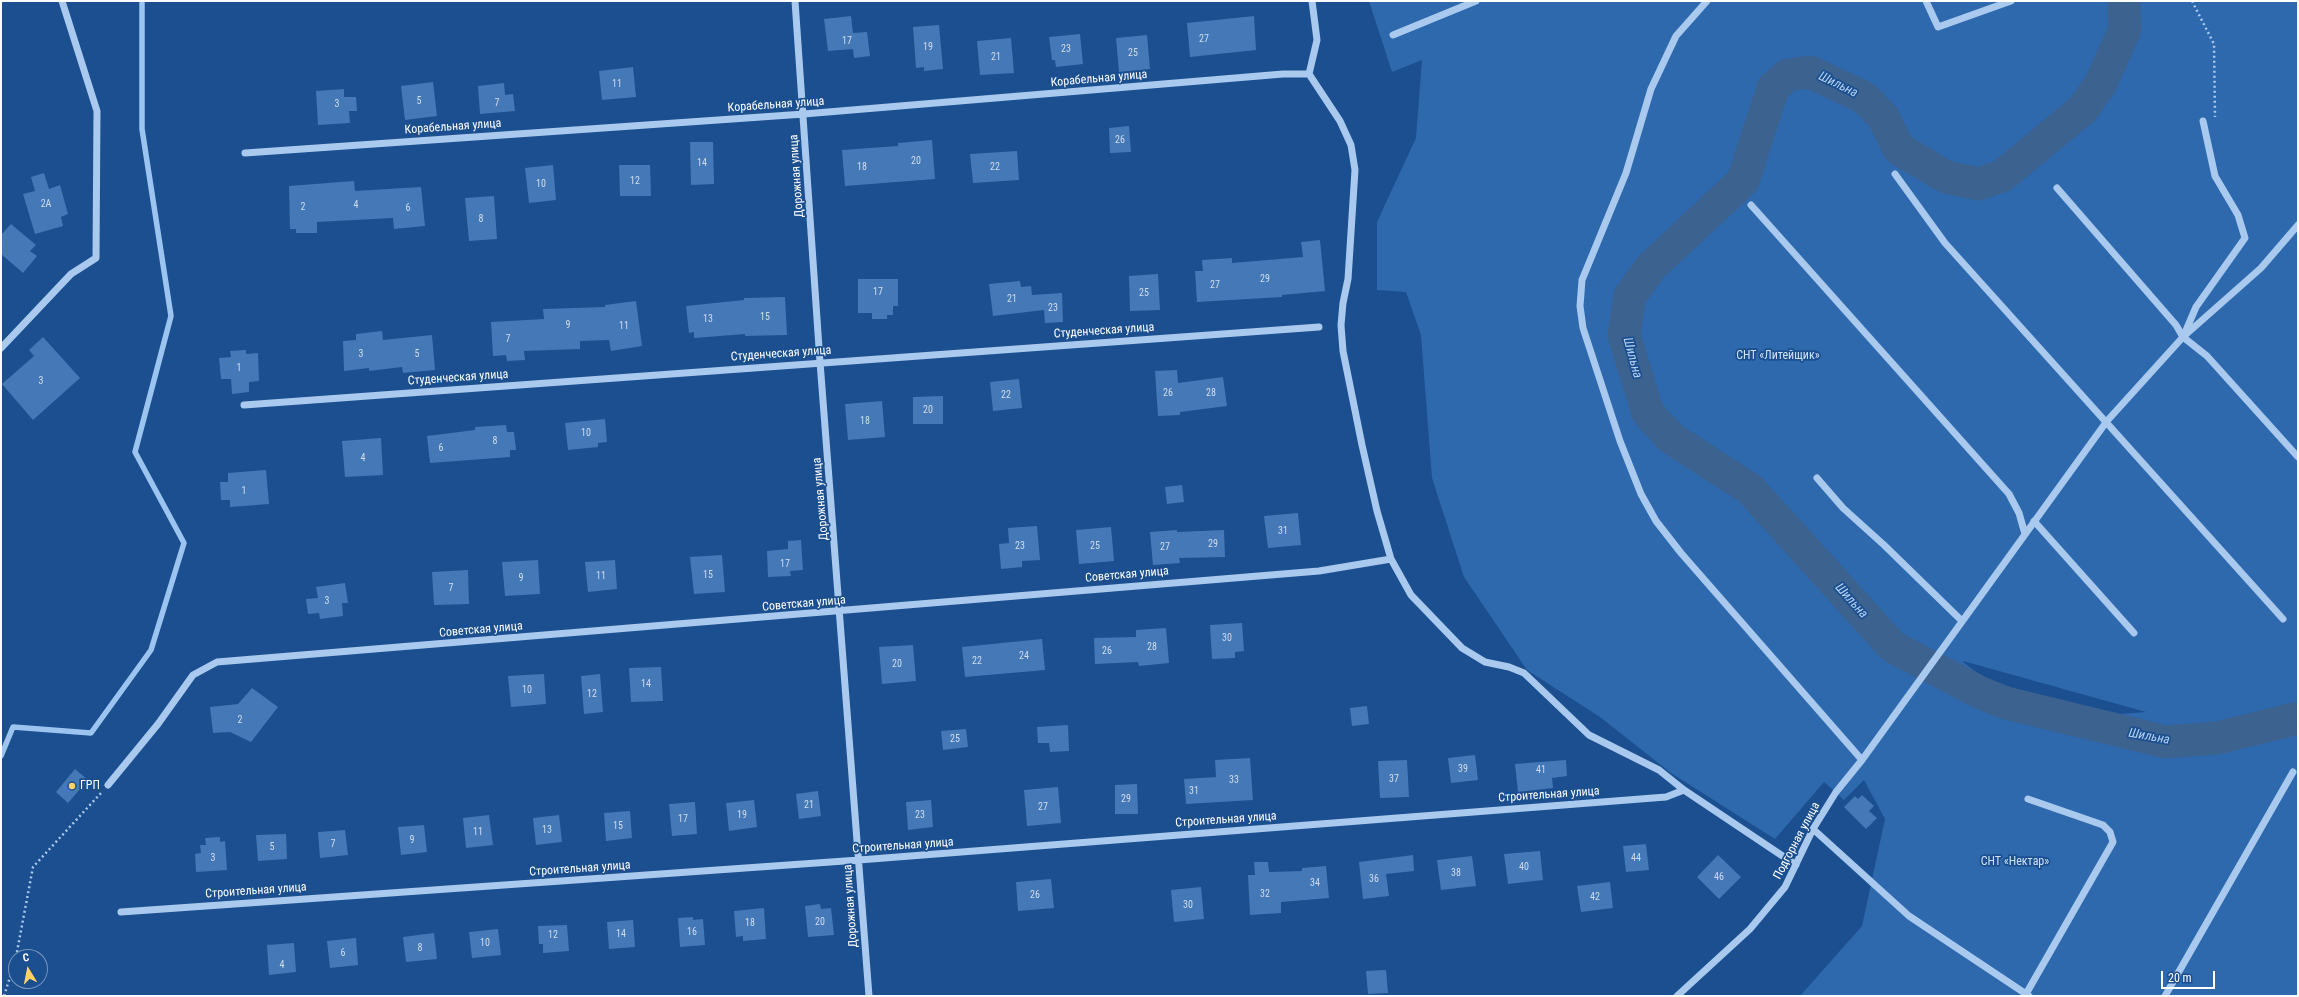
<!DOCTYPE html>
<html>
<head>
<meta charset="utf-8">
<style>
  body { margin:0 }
  #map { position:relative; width:2299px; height:997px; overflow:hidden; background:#1b4f8f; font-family:"Roboto Condensed",sans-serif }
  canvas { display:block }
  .frame { position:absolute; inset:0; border:2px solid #fff; pointer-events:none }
  .north { position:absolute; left:8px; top:949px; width:40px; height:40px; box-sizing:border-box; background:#1b4f8f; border:1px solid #7695bc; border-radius:50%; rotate:350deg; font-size:11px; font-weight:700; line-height:16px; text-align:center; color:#fff }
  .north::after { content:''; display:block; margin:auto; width:14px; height:18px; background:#ffd166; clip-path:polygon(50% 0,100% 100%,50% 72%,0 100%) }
  .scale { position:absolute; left:2161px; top:971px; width:54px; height:18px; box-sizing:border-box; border:2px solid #fff; border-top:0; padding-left:5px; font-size:12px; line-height:14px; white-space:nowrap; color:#fff; -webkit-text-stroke:3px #1b4f8f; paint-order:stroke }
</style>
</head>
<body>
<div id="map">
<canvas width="2299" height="997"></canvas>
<div class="frame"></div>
<div class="north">С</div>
<div class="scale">20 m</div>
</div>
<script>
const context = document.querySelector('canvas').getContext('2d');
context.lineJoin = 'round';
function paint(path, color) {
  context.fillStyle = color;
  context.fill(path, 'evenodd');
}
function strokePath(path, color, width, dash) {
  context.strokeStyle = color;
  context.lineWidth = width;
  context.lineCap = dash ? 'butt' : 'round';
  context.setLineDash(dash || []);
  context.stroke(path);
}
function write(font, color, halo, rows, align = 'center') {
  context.font = font + ' "Roboto Condensed",sans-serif';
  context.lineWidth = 3.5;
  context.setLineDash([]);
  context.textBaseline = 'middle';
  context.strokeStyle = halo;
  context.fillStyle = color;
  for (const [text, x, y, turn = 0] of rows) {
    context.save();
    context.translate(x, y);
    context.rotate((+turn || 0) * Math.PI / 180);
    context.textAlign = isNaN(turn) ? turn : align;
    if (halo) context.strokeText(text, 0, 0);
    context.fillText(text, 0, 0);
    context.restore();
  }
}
paint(new Path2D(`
  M1369,1H2298V996H1800L1862,926L1885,819L1864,780L1844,800L1824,782L1775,839L1671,773L1600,717L1527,670L1464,577L1432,478L1421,335L1406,292L1377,290V222L1416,138L1422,60L1392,72ZM1963,662V661L2146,712L2106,715L2010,698Z`), '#2e69ad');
strokePath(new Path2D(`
  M1,756L13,727L91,733L151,650L184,543L135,452L171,316L142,129V1`), '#9cc4f0', 5.5);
strokePath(new Path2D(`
  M2124,1L2125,29L2101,83L2083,109L2002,176L1979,184L1946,177L1899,149L1883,117L1865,98L1810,72L1788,75L1773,88L1743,181L1651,267L1630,296L1624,335L1648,413L1671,438L1750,489L1893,647L1981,693L2006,703L2166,742L2217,738L2298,718`), '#3c6290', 33);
paint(new Path2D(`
  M851,16L853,33L867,32L870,56L854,58L853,49L828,51L824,19Z
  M1254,16L1256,50L1190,57L1187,23Z
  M939,25L943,69L924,71V67L916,68L913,27Z
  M1080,34L1083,64L1056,67L1055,60H1052L1049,37Z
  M1147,35L1150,69L1119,72L1116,38Z
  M1011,38L1014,73L980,75L977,41Z
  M633,67L636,97L602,100L599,71Z
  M433,82L437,116L405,120L401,86Z
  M504,83L505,95L513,94L515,111L480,114L478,86Z
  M344,89V97H356L357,111H349L350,123L318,125L316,91Z
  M1129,126L1131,152L1110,153L1109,128Z
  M932,140L935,179L845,186L842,150L898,146V143Z
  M690,142H713L714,184L691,185Z
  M1017,151L1019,180L973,183L970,154Z
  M553,165L556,200L529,203L525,168Z
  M619,165H650L651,196H620Z
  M44,173L49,189L60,185L68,214L61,217L63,226L35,234L23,194L35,191L31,177Z
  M354,181L355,191L421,187L425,226L394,229L393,218L317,222V233H296V229H290L289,186Z
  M494,196L497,239L469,241L465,198Z
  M11,224L36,245L30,251L37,256L23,273L1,254V235Z
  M1320,240L1325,291L1282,295V297L1197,302L1195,271H1203L1202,260L1232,258V263L1303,257L1301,242Z
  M1158,274L1160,310L1130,311L1129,276Z
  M858,279H898V306H893V315H887V319H872V313H858Z
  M1020,281L1021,287L1031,286L1032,295L1062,293L1063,322L1045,323L1044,310L993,316L989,284Z
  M785,297L787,335L745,336V334L694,338V332L689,333L686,306L744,300V298Z
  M636,301L642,346L611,351L609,340L580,341V349L524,351L525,360L507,361L506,355L493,356L491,322L544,319L543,309L605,307V305Z
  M382,331L383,340L432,335L435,370L403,373L402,367L369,371V368L344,371L343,341L356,340V334Z
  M43,337L80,378L33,420L2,384L34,356L29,350Z
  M246,350V354L258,353L259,381L249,382V392L232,394L231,379H221L219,358L231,357L230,351Z
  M1177,370L1178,383L1223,377L1227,406L1180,412V415L1158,416L1155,371Z
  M1019,379L1022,408L993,411L990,382Z
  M943,396V424H913V397Z
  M882,401L885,437L848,440L845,404Z
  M605,419L607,442L598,443V447L568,450L565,423Z
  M506,425L507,432H514L516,450H510V457L430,463L427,436L475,430V427Z
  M381,438L383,475L345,477L342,441Z
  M266,470L269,504L230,507V500H221L220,482H228V473Z
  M1182,485L1184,502L1167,504L1165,487Z
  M1298,513L1301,545L1268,548L1264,516Z
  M1037,526L1040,560L1022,561V567L1001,569L999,544L1009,543L1008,528Z
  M1111,527L1114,561L1079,564L1076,530Z
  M1177,530V532L1224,530L1225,557L1179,558L1180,563L1153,565L1150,532Z
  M801,540L803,570L790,571L791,576L768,577L767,551L788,549V541Z
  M722,555L725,592L694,594L690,557Z
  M538,560L540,594L505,596L502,562Z
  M615,560L617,589L588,592L585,562Z
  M468,570L469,604L434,605L432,572Z
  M345,583L348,603H342L343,616L320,619L319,613L308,614L306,599L318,598L316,587Z
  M1242,623L1244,651L1235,652V658L1212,659L1210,625Z
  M1166,628L1169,663L1139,666L1138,662L1095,664L1094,638L1136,637V630Z
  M1042,639L1045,670L965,677L962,647Z
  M913,645L916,681L882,684L879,647Z
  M661,667L663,701L631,702L629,668Z
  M544,674L546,704L511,707L508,676Z
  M600,674L603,712L584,714L581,676Z
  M252,688L278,707L251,742L230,732L213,733L210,707L238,704Z
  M1367,706L1369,724L1352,726L1350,708Z
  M1068,725L1069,751L1050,752L1049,743H1038L1037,727Z
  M966,729L968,747L943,750L941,731Z
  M1475,755L1478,780L1451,783L1448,758Z
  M1250,758L1253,800L1186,804L1184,779L1216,777L1215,760Z
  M1407,760L1409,797L1380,798L1378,761Z
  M1566,760L1567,776L1552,778L1553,788L1518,792L1515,764Z
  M75,769L88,780L68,803L56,792Z
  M1137,784L1138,814H1115V785Z
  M1058,787L1061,823L1027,826L1024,790Z
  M818,791L821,816L799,819L796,794Z
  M1862,795L1874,806L1869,811L1877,818L1866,829L1844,807L1855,796L1858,799Z
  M754,800L757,827L729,831L726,803Z
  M931,800L933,827L908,830L906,802Z
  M695,802L697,834L672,836L669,804Z
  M630,811L632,838L606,841L604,813Z
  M489,815L493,845L466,848L463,818Z
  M559,815L562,842L536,845L533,818Z
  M424,825L427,852L401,855L398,827Z
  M345,830L348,855L320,858L318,832Z
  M286,834L287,859L258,861L256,835Z
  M220,837V842L225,841L227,870L196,872L195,854L201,853L200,845H206L205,838Z
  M1646,844L1649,870L1626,872L1623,846Z
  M1540,851L1543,880L1508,884L1504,854Z
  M1413,855L1414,871L1386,874L1389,896L1363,899L1359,862Z
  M1718,855L1741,877L1719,899L1697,877Z
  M1472,856L1476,886L1441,890L1437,860Z
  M1254,862H1268L1269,872L1302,871V868L1326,866L1329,898L1281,902V913L1250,915L1248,875H1255Z
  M1051,879L1054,908L1018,911L1016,882Z
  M1610,882L1613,908L1581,912L1577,886Z
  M1201,887L1204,919L1174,922L1171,890Z
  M820,904L821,909L831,908L834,935L808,937L805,906Z
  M764,908L766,939L743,941V936L736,937L734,911Z
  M693,917V920L703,919L705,945L680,947L678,918Z
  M633,920L635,947L609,949L607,922Z
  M567,925L569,951L543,953V944H539L538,926Z
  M498,929L501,955L472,958L469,932Z
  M434,933L437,959L406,962L403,937Z
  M356,938L358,965L330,968L327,941Z
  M294,943L296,972L269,975L267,945Z
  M1386,970L1388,993L1368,994L1366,971Z`), '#4478b7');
strokePath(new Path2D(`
  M2192,1L2214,44L2215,117
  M16,957L33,867L101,793
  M4,996L16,958`), '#a9c9ee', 2.5, [2, 3]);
strokePath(new Path2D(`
  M795,1L820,362L869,996
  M1312,1L1317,40L1309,74L1340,121L1351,145L1355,170L1348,279L1343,303L1341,325L1343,351L1362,445L1377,511L1391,559L1411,595L1462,648L1485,662L1509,667L1524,673L1589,735L1659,770L1684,790L1796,865
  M1707,1L1676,36L1651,89L1626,173L1582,280L1580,306L1583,328L1620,441L1641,494L1656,521L1681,553L1862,760
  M1926,1L1938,27L2011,1
  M1393,35L1476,1
  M245,153L804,114L1283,74H1309
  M1895,174L1945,243L2283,619
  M2057,188L2176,325L2183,337L2207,356L2298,457
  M1751,205L2009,494L2019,513L2025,534
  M2184,335L2196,307L2245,238L2238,215L2215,176L2203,121
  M1,348L71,274L96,258L97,111L62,1
  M244,405L1319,327
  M1817,478L1843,508L1884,545L1962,621
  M2034,521L2134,633
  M108,785L158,724L193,675L217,662L1319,571L1391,559
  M1813,829L1909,916L2029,996
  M121,912L859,860L1666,797L1684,790
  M2026,994L2113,842L2110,832L2103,825L2028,799
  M1677,996L1750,929L1785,887L1813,829L1836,792L1862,760L2107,421L2183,337L2261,268L2298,225
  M2165,996L2293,772`), '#a9c9ee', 7);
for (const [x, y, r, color] of [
  [72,786,4,"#ffd166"]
]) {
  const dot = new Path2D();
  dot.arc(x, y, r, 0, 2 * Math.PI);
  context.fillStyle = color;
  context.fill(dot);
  strokePath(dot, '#1b4f8f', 1.5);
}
write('10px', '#d0dded', null, [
  ["27",1204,39],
  ["17",847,41],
  ["19",928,47],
  ["23",1066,49],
  ["25",1133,53],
  ["21",996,57],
  ["11",617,84],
  ["5",419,101],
  ["7",497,103],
  ["3",337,104],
  ["26",1120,140],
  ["20",916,161],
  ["14",702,163],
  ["18",862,167],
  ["22",995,167],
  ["12",635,181],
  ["10",541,184],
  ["2А",46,204],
  ["4",356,205],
  ["2",303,207],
  ["6",408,208],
  ["8",481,219],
  ["29",1265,279],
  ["27",1215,285],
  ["17",878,292],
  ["25",1144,293],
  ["21",1012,299],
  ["23",1053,308],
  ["15",765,317],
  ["13",708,319],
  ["9",568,325],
  ["11",624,326],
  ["7",508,339],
  ["3",361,354],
  ["5",417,354],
  ["1",239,368],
  ["3",41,381],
  ["26",1168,393],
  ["28",1211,393],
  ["22",1006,395],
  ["20",928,410],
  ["18",865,421],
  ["10",586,433],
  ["8",495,441],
  ["6",441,448],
  ["4",363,458],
  ["1",244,491],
  ["31",1283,531],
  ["29",1213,544],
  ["23",1020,546],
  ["25",1095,546],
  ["27",1165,547],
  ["17",785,564],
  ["15",708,575],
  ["11",601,576],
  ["9",521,578],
  ["7",451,588],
  ["3",327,601],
  ["30",1227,638],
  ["28",1152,647],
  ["26",1107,651],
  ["24",1024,656],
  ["22",977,661],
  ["20",897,664],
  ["14",646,684],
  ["10",527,690],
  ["12",592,694],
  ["2",240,720],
  ["25",955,739],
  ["39",1463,769],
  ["41",1541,770],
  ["37",1394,779],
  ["33",1234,780],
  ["31",1194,791],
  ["29",1126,799],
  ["21",809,805],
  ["27",1043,807],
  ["19",742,815],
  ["23",920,815],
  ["17",683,819],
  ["15",618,826],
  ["13",547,830],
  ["11",478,832],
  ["9",412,840],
  ["7",333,844],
  ["5",272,847],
  ["3",213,858],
  ["44",1636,858],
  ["40",1524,867],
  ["38",1456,873],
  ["46",1719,877],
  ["36",1374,879],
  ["34",1315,883],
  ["32",1265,894],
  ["26",1035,895],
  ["42",1595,897],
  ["30",1188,905],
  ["20",820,922],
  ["18",750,923],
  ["16",692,932],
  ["14",621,934],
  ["12",553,935],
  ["10",485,943],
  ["8",420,948],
  ["6",343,953],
  ["4",282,965]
]);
write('12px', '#fff', '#1b4f8f', [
  ["Корабельная улица",1099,79,-5],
  ["Корабельная улица",776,105,-4],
  ["Корабельная улица",453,127,-4],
  ["Дорожная улица",797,176,-94],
  ["Студенческая улица",1104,331,-4],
  ["Студенческая улица",781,354,-4],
  ["Студенческая улица",458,378,-4],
  ["Дорожная улица",821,499,-95],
  ["Советская улица",1127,575,-5],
  ["Советская улица",804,604,-5],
  ["Советская улица",481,630,-5],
  ["Строительная улица",1549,795,-4],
  ["Строительная улица",1226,820,-4],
  ["Подгорная улица",1797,841,-62],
  ["Строительная улица",903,846,-4],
  ["Строительная улица",580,869,-4],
  ["Строительная улица",256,891,-4],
  ["Дорожная улица",851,906,-94]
]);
write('12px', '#cfe3fa', '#1b4f8f', [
  ["СНТ «Литейщик»",1778,356],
  ["СНТ «Нектар»",2015,862]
]);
write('12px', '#fff', '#1b4f8f', [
  ["ГРП",80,786]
], 'left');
write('italic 13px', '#b5d3f5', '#1b4f8f', [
  ["Шильна",1838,85,26],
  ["Шильна",1632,358,75],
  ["Шильна",1851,601,48],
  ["Шильна",2149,737,10]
]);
</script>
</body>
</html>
